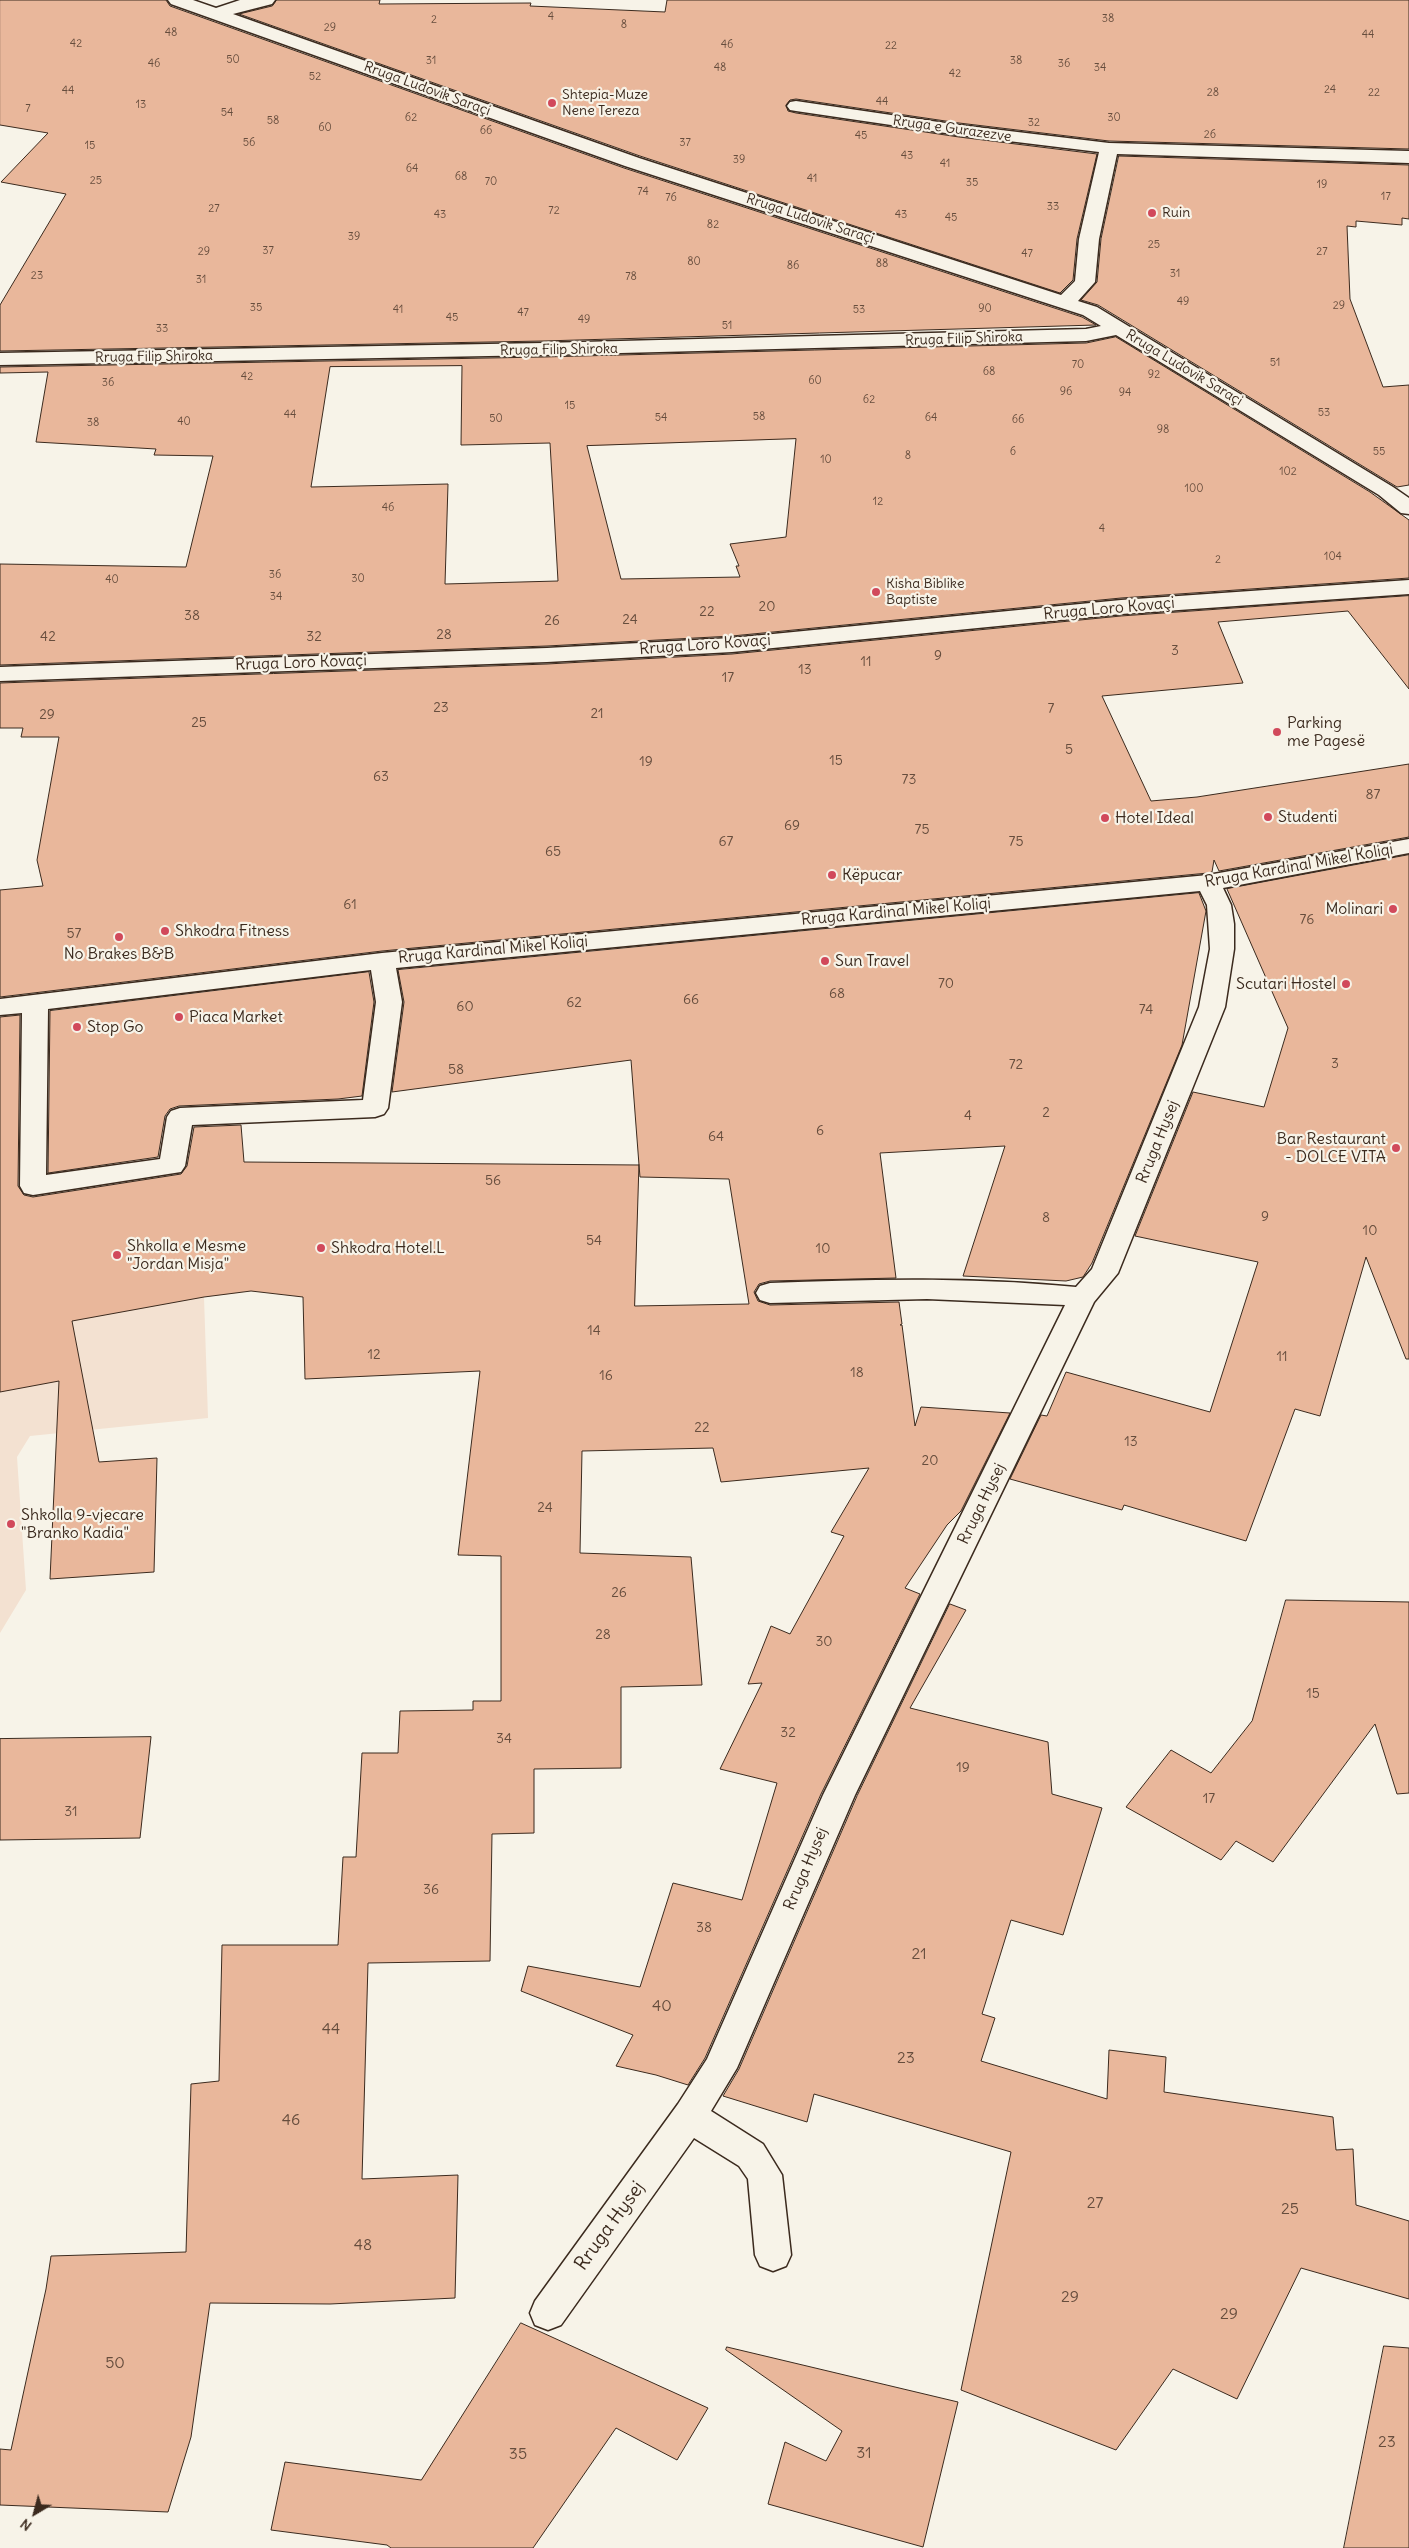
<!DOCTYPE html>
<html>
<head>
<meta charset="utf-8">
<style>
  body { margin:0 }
  #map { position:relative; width:1409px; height:2548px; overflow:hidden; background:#f7f3e8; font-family:Delius,sans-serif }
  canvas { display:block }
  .north { position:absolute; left:10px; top:2488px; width:50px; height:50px; -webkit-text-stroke:4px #f7f3e8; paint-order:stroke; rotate:217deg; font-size:14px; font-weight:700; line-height:20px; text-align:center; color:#3b2a1e }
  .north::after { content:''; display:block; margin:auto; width:18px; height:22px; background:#3b2a1e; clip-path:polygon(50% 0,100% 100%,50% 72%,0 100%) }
</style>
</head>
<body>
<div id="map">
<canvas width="1409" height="2548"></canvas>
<div class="north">N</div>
</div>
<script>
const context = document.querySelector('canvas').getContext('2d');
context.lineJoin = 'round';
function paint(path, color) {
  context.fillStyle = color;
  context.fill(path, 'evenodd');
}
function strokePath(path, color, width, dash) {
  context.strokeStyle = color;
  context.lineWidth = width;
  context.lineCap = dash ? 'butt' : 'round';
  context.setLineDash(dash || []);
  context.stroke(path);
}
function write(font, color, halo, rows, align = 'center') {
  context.font = font + ' Delius,sans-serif';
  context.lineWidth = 4.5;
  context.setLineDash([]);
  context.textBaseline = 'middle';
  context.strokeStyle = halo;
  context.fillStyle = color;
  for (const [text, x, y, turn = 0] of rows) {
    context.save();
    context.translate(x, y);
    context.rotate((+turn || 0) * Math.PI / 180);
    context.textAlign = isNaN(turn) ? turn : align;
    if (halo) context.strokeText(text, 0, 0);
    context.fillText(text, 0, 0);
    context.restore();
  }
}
paint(new Path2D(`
  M0,1195L227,1218L240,1293L204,1297L208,1418L30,1436L17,1457L26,1590L0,1633Z`), '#f3e1d1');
const building = new Path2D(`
  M0,0H166L170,6L624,168L1082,317L1096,325L543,341L0,351V305L66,194L1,182L48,133L0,125Z
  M277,0H380L379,4L531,3L530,6L665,12L667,0H1409V149L1109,141L959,123L796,99L790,100L786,105L788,111L796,113L959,137L1097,154L1077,239L1073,280L1060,293L640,156L239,14L272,6Z
  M1119,156L1409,165V219L1402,218V225L1356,221V227L1347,226L1350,299L1383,387L1409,385V485L1397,487L1098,305L1081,300L1097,282L1101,239Z
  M1116,337L1370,492L1409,520V578L1121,598L732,636L547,646L0,665V564L186,567L213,456L154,455L156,449L36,442L48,372L0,373V367L543,357L1086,343ZM462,366L461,445L550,443L558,581L445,584L448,484L311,487L330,367ZM796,439L786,537L730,544L739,566H736L740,577L621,579L587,446Z
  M1409,596V689L1348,611L1218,622L1243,683L1102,696L1151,801L1197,797L1409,764V837L1219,871L1214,860L1212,872L1208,873L382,951L0,997V890L43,886L37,860L59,737H21L23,728H0V683L547,664L732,654L1121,616Z
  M1409,855V1359H1406L1366,1257L1320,1416L1295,1409L1246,1541L1124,1505L1122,1510L1010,1479L1041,1415L1047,1416L1066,1372L1210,1412L1258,1262L1135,1236L1193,1092L1264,1107L1288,1028L1227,889Z
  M1199,893L1206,911L1182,1045L1092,1263L1083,1277L1066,1281L963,1276L1005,1146L880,1153L896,1278L770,1281L759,1284L754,1292L758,1301L770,1305L899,1302L902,1324L900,1325H902L915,1426L921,1407L1010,1413L961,1511L947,1525L905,1588L920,1594L821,1794L705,2058L688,2085L656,2075L616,2066L633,2035L521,1991L528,1966L640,1987L673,1883L742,1900L777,1783L720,1769L762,1683L748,1684L771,1626L790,1634L844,1536L831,1532L869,1468L721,1482L713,1448L582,1451L580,1553L691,1557L702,1685L621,1687V1768L534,1769V1833L492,1834L490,1961L368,1963L362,2179L458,2175L455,2298L330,2304L210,2303L191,2437L168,2512L0,2505V2449L11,2450L46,2289L51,2256L186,2252L191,2084L219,2081L222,1945H338L343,1857H356L362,1753H398L400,1711L473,1710V1701H501V1556L458,1555L480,1371L305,1379L303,1297L251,1291L204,1297L72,1321L99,1462L157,1458L154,1572L50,1579L59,1381L0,1392V1017L20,1015L18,1186L24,1195L33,1197L181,1174L187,1166L194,1127L241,1125L244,1162L639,1165L631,1060L392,1092L404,1002L398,970ZM639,1165L640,1177L729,1179L749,1304L635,1306Z
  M369,972L374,1002L362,1096L338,1099L179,1106L170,1109L165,1116L158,1157L48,1173L50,1011Z
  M1286,1600L1409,1602V1793L1397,1794L1375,1724L1273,1862L1236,1841L1221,1860L1126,1807L1171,1750L1211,1773L1252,1721Z
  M950,1604L966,1610L910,1708L1048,1742L1052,1794L1102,1808L1063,1935L1011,1920L982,2014L995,2018L981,2061L1107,2099L1109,2050L1166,2057L1164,2092L1333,2117L1336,2150L1353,2149L1356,2205L1409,2221V2299L1301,2268L1237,2399L1173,2369L1116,2450L961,2390L1011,2152L814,2094L807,2122L723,2096L739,2069L857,1796Z
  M151,1737L140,1838L0,1840V1739Z
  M521,2323L708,2408L677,2460L616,2428L533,2548H391L387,2545L271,2530L285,2462L421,2480Z
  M1384,2346L1409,2348V2548H1344Z
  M727,2347L958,2402L923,2547L768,2504L785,2442L826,2461L842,2431L726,2350Z`);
paint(building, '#e9b79b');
strokePath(building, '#3b2a1e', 1);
const minor = new Path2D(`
  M168,0H193L216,8L240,0H275L272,4L233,14L639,158L1061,295L1075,281L1079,239L1099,152L959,135L796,111L790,110L787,106L790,102L796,101L959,125L1109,143L1409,151V163L1117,154L1099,239L1095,282L1078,301L1097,307L1393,487L1409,498V514L1401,513L1379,495L1116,335L1086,341L543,355L0,365V353L543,343L1086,329L1101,326L1083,315L625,166L171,4Z
  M1409,580V594L1121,614L732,652L547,662L0,681V667L547,648L732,638L1121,600Z
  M1409,839V853L1223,888L1231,905L1234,924V949L1225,1007L1118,1273L1094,1302L855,1795L737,2068L711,2111L763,2144L782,2175L791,2255L786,2266L773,2271L760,2266L755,2255L748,2179L739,2166L694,2138L561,2325L548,2330L535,2325L530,2313L535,2301L678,2104L707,2059L823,1795L1065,1305L927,1299L770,1303L760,1300L756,1293L760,1286L770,1283C872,1279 974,1277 1076,1287L1092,1269L1199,1007L1210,949L1207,905L1200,891L396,968L402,1002L388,1108L384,1114L375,1117L192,1125L185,1166L181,1172L33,1195L24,1193L20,1186L22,1013L0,1015V999L382,953L1208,875ZM371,970L376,1002L363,1100L180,1108L171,1111L167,1117L160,1159L46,1175L48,1009Z`);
strokePath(minor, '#3b2a1e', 3);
paint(minor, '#f7f3e8');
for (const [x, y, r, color] of [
  [552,103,5,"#d1495b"],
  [1152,213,5,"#d1495b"],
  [876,592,5,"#d1495b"],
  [1277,732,5,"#d1495b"],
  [1268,817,5,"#d1495b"],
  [1105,818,5,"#d1495b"],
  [832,875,5,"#d1495b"],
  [1393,909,5,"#d1495b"],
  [165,931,5,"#d1495b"],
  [119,937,5,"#d1495b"],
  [825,961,5,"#d1495b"],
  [1346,984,5,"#d1495b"],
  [179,1017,5,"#d1495b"],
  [77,1027,5,"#d1495b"],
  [1396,1148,5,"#d1495b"],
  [321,1248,5,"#d1495b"],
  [117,1255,5,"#d1495b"],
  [11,1524,5,"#d1495b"]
]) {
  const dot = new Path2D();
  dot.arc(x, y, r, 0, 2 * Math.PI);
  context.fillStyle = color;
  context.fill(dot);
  strokePath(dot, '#f7f3e8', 2);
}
write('11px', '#664d3d', null, [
  ["4",551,17],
  ["38",1108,19],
  ["2",434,20],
  ["8",624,25],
  ["29",330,28],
  ["48",171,33],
  ["44",1368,35],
  ["42",76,44],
  ["46",727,45],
  ["22",891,46],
  ["50",233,60],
  ["31",431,61],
  ["38",1016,61],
  ["46",154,64],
  ["36",1064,64],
  ["48",720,68],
  ["34",1100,68],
  ["42",955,74],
  ["52",315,77],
  ["24",1330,90],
  ["44",68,91],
  ["28",1213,93],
  ["22",1374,93],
  ["44",882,102],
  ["13",141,105],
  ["7",28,109],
  ["54",227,113],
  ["62",411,118],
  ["30",1114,118],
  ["58",273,121],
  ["32",1034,123],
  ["60",325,128],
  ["66",486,131],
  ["26",1210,135],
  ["45",861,136],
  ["56",249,143],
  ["37",685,143],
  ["15",90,146],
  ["43",907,156],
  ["39",739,160],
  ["41",945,164],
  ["64",412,169],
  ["68",461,177],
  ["41",812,179],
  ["25",96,181],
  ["70",491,182],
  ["35",972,183],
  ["19",1322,185],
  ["74",643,192],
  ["17",1386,197],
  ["76",671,198],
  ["33",1053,207],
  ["27",214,209],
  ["72",554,211],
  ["43",440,215],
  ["43",901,215],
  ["45",951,218],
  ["82",713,225],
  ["39",354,237],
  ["25",1154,245],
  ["37",268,251],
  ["29",204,252],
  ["27",1322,252],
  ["47",1027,254],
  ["80",694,262],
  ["88",882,264],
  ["86",793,266],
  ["31",1175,274],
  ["23",37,276],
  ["78",631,277],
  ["31",201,280],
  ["49",1183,302],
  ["29",1339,306],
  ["35",256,308],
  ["90",985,309],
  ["41",398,310],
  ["53",859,310],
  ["47",523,313],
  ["45",452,318],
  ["49",584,320],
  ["51",727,326],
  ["33",162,329],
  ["51",1275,363],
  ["70",1078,365],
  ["68",989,372],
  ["92",1154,375],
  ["42",247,377],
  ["60",815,381],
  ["36",108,383],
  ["96",1066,392],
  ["94",1125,393],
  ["62",869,400],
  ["15",570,406],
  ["53",1324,413],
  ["44",290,415],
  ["58",759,417],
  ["54",661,418],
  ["64",931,418],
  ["50",496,419],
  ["66",1018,420],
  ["40",184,422],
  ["38",93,423],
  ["98",1163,430],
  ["6",1013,452],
  ["55",1379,452],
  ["8",908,456],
  ["10",826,460],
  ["102",1288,472],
  ["100",1194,489],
  ["12",878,502],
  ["46",388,508],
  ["4",1102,529],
  ["104",1333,557],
  ["2",1218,560],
  ["36",275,575],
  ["30",358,579],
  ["40",112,580],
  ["34",276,597]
]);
write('14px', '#3b2a1e', '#f7f3e8', [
  ["Rruga Ludovik Saraçi",427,89,20],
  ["Rruga e Gurazezve",952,129,8],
  ["Rruga Ludovik Saraçi",810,219,18],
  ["Rruga Filip Shiroka",964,339,-2],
  ["Rruga Filip Shiroka",559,350,-1],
  ["Rruga Filip Shiroka",154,357,-1],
  ["Rruga Ludovik Saraçi",1184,368,31]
]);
write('14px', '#3b2a1e', '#f7f3e8', [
  ["Shtepia-Muze",562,95],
  ["Nene Tereza",562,111],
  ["Ruin",1162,213],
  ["Kisha Biblike",886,584],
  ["Baptiste",886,600]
], 'left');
write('14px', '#664d3d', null, [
  ["20",767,607],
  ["22",707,612],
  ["38",192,616],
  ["24",630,620],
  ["26",552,621],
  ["28",444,635],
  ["42",48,637],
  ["32",314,637],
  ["3",1175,651],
  ["9",938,656],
  ["11",866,662],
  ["13",805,670],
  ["17",728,678],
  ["23",441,708],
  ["7",1051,709],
  ["21",597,714],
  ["29",47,715],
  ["25",199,723],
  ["5",1069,750],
  ["15",836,761],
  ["19",646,762],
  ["63",381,777],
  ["73",909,780],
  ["87",1373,795],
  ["69",792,826],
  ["75",922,830],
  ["67",726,842],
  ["75",1016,842],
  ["65",553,852],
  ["61",350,905],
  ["76",1307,920],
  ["57",74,934],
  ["70",946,984],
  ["68",837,994],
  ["66",691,1000],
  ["62",574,1003],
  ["60",465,1007],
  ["74",1146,1010],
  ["3",1335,1064],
  ["72",1016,1065],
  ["58",456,1070],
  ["2",1046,1113],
  ["4",968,1116],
  ["6",820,1131],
  ["64",716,1137],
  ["56",493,1181],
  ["9",1265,1217],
  ["8",1046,1218],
  ["10",1370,1231],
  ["54",594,1241],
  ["10",823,1249],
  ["14",594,1331],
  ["12",374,1355],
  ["11",1282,1357],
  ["18",857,1373],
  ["16",606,1376],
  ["22",702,1428],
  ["13",1131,1442],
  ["20",930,1461],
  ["24",545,1508],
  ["26",619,1593],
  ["28",603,1635],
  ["30",824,1642],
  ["15",1313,1694],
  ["32",788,1733],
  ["34",504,1739],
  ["19",963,1768],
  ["17",1209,1799],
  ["31",71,1812],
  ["36",431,1890],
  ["38",704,1928]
]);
write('16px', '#3b2a1e', '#f7f3e8', [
  ["Rruga Loro Kovaçi",1109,609,-5],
  ["Rruga Loro Kovaçi",705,645,-4],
  ["Rruga Loro Kovaçi",301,663,-2],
  ["Rruga Kardinal Mikel Koliqi",1299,866,-10],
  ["Rruga Kardinal Mikel Koliqi",896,912,-5],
  ["Rruga Kardinal Mikel Koliqi",493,950,-5],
  ["Rruga Hysej",1158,1142,-68],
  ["Rruga Hysej",982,1504,-64],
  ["Rruga Hysej",806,1869,-67]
]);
write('16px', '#3b2a1e', '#f7f3e8', [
  ["Parking",1287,723],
  ["me Pagesë",1287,741],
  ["Studenti",1278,817],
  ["Hotel Ideal",1115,818],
  ["Këpucar",842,875],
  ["Molinari",1383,909,"right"],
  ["Shkodra Fitness",175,931],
  ["No Brakes B&B",119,954,"center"],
  ["Sun Travel",835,961],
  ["Scutari Hostel",1336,984,"right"],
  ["Piaca Market",189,1017],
  ["Stop Go",87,1027],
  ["Bar Restaurant",1386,1139,"right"],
  ["- DOLCE VITA",1386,1157,"right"],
  ["Shkolla e Mesme",127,1246],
  ["\"Jordan Misja\"",127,1264],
  ["Shkodra Hotel.L",331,1248],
  ["Shkolla 9-vjecare",21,1515],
  ["\"Branko Kadia\"",21,1533]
], 'left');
write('16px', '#664d3d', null, [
  ["21",919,1954],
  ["40",662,2006],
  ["44",331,2029],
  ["23",906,2058],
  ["46",291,2120],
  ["27",1095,2203],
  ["25",1290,2209],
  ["48",363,2245],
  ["29",1070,2297],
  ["29",1229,2314],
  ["50",115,2363],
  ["23",1387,2442],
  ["31",864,2453],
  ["35",518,2454]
]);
write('19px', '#3b2a1e', '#f7f3e8', [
  ["Rruga Hysej",610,2226,-54]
]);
</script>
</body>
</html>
